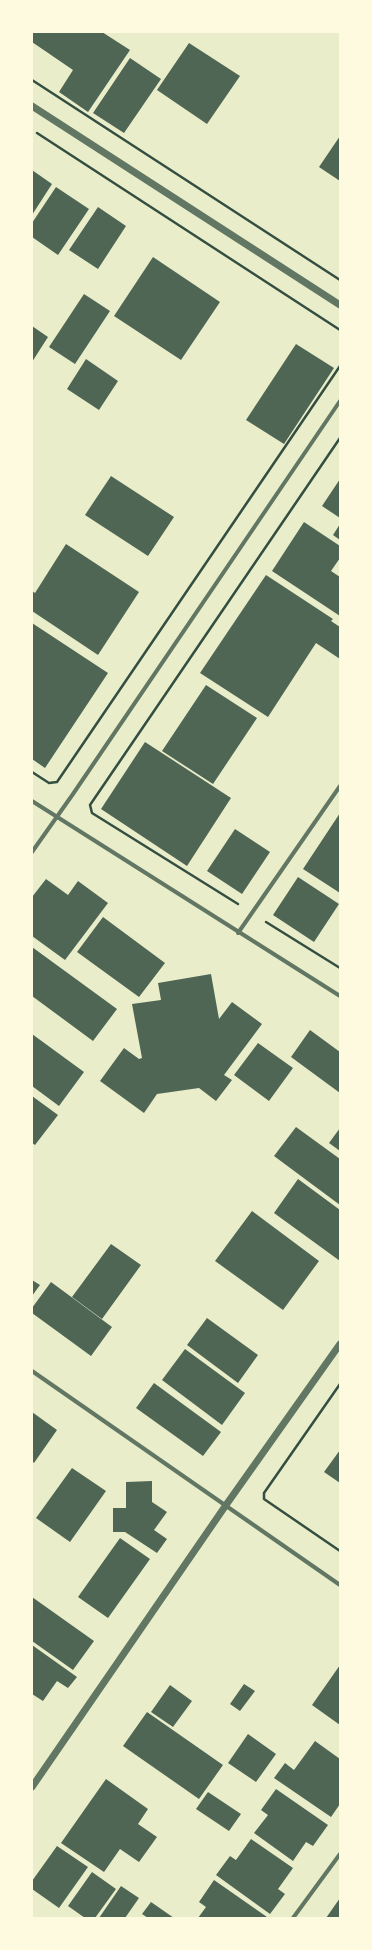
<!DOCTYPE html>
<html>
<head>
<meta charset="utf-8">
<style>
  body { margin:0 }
  #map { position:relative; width:372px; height:1950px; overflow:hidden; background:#e9edc9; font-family:"Golos Text",sans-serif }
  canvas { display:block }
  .frame { position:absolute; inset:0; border:33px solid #fefae0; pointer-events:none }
</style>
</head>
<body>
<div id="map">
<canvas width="372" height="1950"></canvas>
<div class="frame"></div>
</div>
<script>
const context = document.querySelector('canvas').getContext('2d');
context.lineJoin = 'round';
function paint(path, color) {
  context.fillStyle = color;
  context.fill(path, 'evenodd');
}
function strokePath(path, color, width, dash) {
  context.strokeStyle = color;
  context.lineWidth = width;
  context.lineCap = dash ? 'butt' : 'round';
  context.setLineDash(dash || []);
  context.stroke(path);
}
paint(new Path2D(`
  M32,32H102L130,50L88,112L59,92L73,70L32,42Z
  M189,43L240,76L207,124L157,90Z
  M130,58L161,79L124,133L93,113Z
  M340,136V181L319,167Z
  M32,170L52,184L32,215Z
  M56,187L89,209L58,255L32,237V223Z
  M98,207L126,226L98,269L69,250Z
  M153,257L220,302L181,360L114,316Z
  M84,294L110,311L75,364L49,347Z
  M32,326L48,337L32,362Z
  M296,344L334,368L284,444L246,420Z
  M86,359L118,381L99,410L67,389Z
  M111,476L174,517L148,556L85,515Z
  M340,479V518L322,506Z
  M304,522L340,546V558L331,571L340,577V616L272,571Z
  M340,524V540L333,535Z
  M66,544L139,592L98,655L32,611V591L35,593Z
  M266,575L333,619L331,621L340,627V659L316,643L268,717L200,673Z
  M32,623L108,673L45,768L32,759Z
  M206,685L257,718L213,784L162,751Z
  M145,742L231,798L187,866L101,809Z
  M340,813V893L303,869Z
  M235,829L270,852L242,894L207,871Z
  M298,877L339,904L314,942L273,915Z
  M46,879L68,895L78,881L108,903L65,960L32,936V897Z
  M103,917L165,963L139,997L77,952Z
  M32,947L117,1009L93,1041L32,996Z
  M211,974L219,1019L232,1002L262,1024L224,1075L232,1080L216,1101L199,1088L157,1094L144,1113L100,1081L124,1048L139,1059L142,1058L132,1004L161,1000L158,983Z
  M310,1030L340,1052V1093L291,1057Z
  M32,1034L84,1072L59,1106L32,1086Z
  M258,1043L293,1068L269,1101L234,1075Z
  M32,1096L58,1115L35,1145L32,1143Z
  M296,1127L340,1159V1205L274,1156Z
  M340,1128V1151L329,1143Z
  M298,1179L340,1210V1261L274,1213Z
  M252,1211L319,1261L283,1310L215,1261Z
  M111,1244L141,1265L102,1319L72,1297Z
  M32,1280L40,1285L32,1296Z
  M51,1282L112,1327L91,1356L32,1313V1308Z
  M207,1318L258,1355L238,1383L187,1345Z
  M185,1349L245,1393L222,1425L162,1380Z
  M154,1383L221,1432L203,1456L136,1408Z
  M32,1412L57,1430L34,1463L32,1461Z
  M340,1450V1483L324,1472Z
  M72,1468L106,1491L70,1542L36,1518Z
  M152,1481V1502L167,1512L154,1530L167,1539L157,1553L125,1532H113V1508H126V1482Z
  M120,1538L150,1559L108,1618L78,1597Z
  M32,1597L94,1641L73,1670L32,1641Z
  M32,1645L77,1677L68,1688L57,1681L43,1701L32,1694Z
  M340,1665V1725L312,1705Z
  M244,1684L255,1691L240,1711L230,1704Z
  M170,1685L192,1701L173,1727L151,1712Z
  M147,1712L223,1765L199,1799L123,1746Z
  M248,1734L276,1754L256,1782L228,1763Z
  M315,1741L340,1759V1804L331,1817L274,1778L285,1763L294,1770Z
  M106,1779L148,1809L138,1824L157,1837L139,1862L120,1849L104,1872L61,1843Z
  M276,1789L328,1825L313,1846L306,1842L293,1861L254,1833L268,1815L261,1810Z
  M208,1792L241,1814L229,1831L196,1809Z
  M251,1839L293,1868L278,1889L285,1894L270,1914L216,1875L230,1856L236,1860Z
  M57,1846L88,1867L59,1908L32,1889V1881Z
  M92,1872L116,1889L95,1918H85L68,1906Z
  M214,1880L267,1917L198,1918L206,1907L199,1902Z
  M121,1886L139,1898L125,1918H99Z
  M340,1898V1918H326Z
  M151,1902L174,1918H148L142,1914Z`), '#4f6655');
strokePath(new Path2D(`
  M32,80L340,280
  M37,133L340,330
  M32,772L49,783L57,782
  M57,782L340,366
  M90,805L340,438
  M90,805L92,813L238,904
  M266,922L340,968
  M340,1384L264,1493V1499L340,1551`), '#344e41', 2.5);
strokePath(new Path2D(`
  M32,801L340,996
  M32,852L73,794L340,401
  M238,933L340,786
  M32,1371L340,1585
  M293,1918L340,1854`), '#617663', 4);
strokePath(new Path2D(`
  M32,106L340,305
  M32,1787L226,1505L340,1344`), '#617663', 7);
</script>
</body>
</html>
